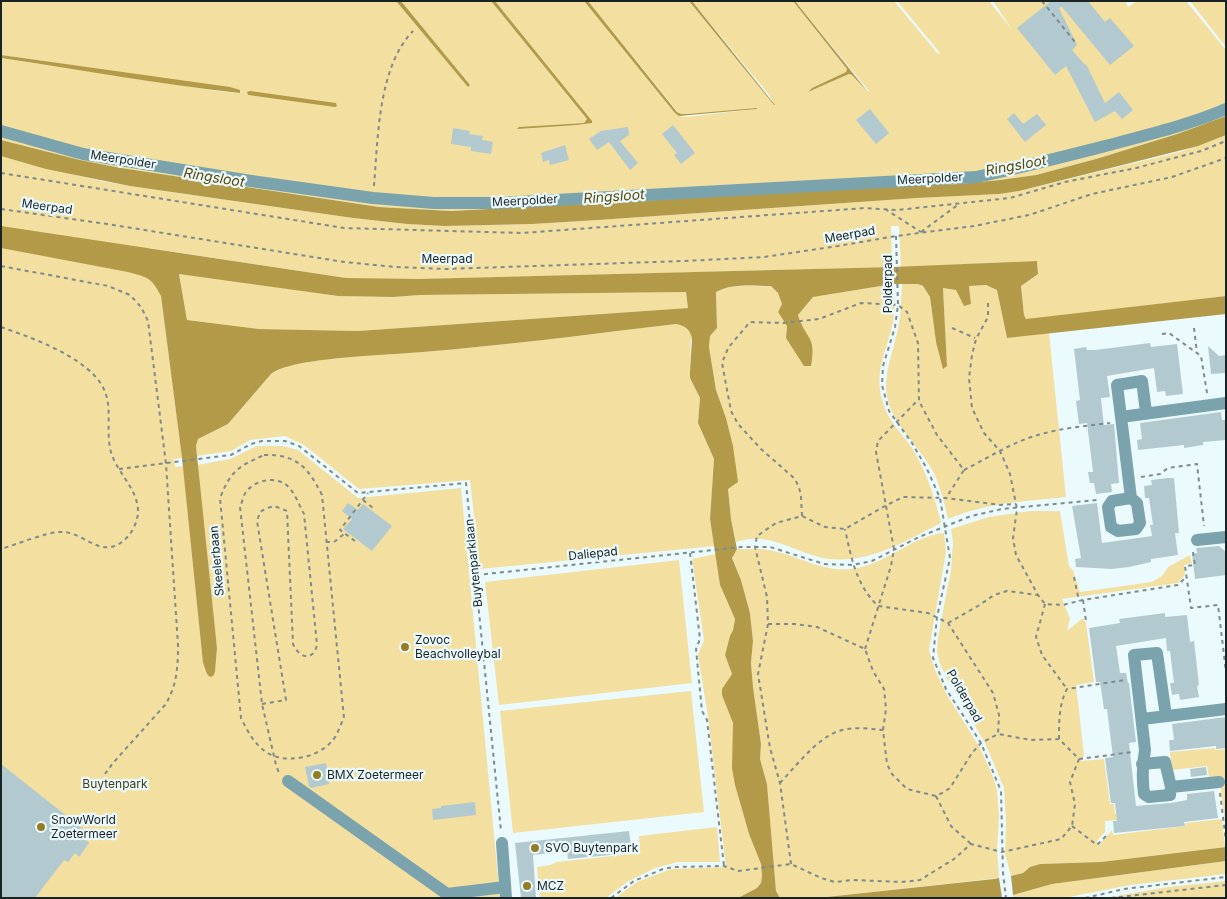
<!DOCTYPE html>
<html>
<head>
<meta charset="utf-8">
<style>
  body { margin:0 }
  #map { position:relative; width:1227px; height:899px; overflow:hidden; background:#ebfafd; font-family:Inter,sans-serif }
  canvas { display:block }
  .frame { position:absolute; inset:0; border:2px solid #192224; pointer-events:none }
</style>
</head>
<body>
<div id="map">
<canvas width="1227" height="899"></canvas>
<div class="frame"></div>
</div>
<script>
const context = document.querySelector('canvas').getContext('2d');
context.lineJoin = 'round';
function paint(path, color) {
  context.fillStyle = color;
  context.fill(path, 'evenodd');
}
function strokePath(path, color, width, dash) {
  context.strokeStyle = color;
  context.lineWidth = width;
  context.lineCap = dash ? 'butt' : 'round';
  context.setLineDash(dash || []);
  context.stroke(path);
}
function write(font, color, halo, rows, align = 'center') {
  context.font = font + ' Inter,sans-serif';
  context.lineWidth = 4.5;
  context.setLineDash([]);
  context.textBaseline = 'middle';
  context.strokeStyle = halo;
  context.fillStyle = color;
  for (const [text, x, y, turn = 0] of rows) {
    context.save();
    context.translate(x, y);
    context.rotate((+turn || 0) * Math.PI / 180);
    context.textAlign = isNaN(turn) ? turn : align;
    if (halo) context.strokeText(text, 0, 0);
    context.fillText(text, 0, 0);
    context.restore();
  }
}
paint(new Path2D(`
  M1,1H396L468,86L470,85L401,1H491L587,119L584,123L519,127L577,125L592,122L495,1H584L680,116L686,117L757,109L687,114H681L677,111L588,1H689L774,105L770,96L692,1H793L847,69L846,72L812,88L808,92L849,74L852,75L867,91H869L795,1H894L938,54L940,53L897,1H989L1013,31L993,1H1129L1126,3L1128,7L1137,1H1186L1226,50V116L1177,134L1096,159L1036,175L1000,180L959,184L810,190L658,200L451,211L380,207L121,168L80,160L1,140V58L218,91L239,93L240,90L1,55ZM248,92L336,103L337,106L248,95Z
  M1190,1H1226V47L1222,42Z
  M1226,135V296L1031,319H1026L1024,315L1021,286L1038,274L1037,261L901,267L899,226H891L892,267L393,280L346,278L148,248L154,281L161,296L182,458L174,459L175,467L183,466L203,663L207,674L215,672L217,648L197,465L230,459L257,446H283L298,450L358,498L461,488L500,898H1V156L101,181L130,186L353,218L407,224L445,226L532,224L598,220L917,198L999,194L1019,191L1180,152Z
  M179,273L338,296L393,297L420,295L686,292L688,308L358,331L259,329L187,320Z
  M893,284C894,296 896,309 893,322C887,351 873,371 883,403C888,420 902,434 912,448C926,471 935,497 941,523C904,541 873,563 829,559C803,556 778,537 751,539C746,539 740,541 736,542L731,519L728,489L733,446L726,418L716,390L709,347L710,336L717,328L716,292C732,283 753,287 771,286L778,293L782,304L778,312L787,326L786,338L801,324L798,315L813,297Z
  M902,284H918L923,286L930,297L936,342L947,366L943,288L956,290L971,304L969,286L986,285L997,290L1007,338L1049,333L1066,497C1026,501 985,503 948,519C944,502 940,483 931,468C919,447 894,424 888,401C882,377 892,356 897,333C901,318 901,300 902,284Z
  M676,324L685,326L691,334L690,378L700,398L698,423L714,459L710,519L715,546L480,569L470,480L359,489L304,445L285,436L250,440L231,451L197,456L196,446L198,439L228,424L271,374C292,357 392,355 423,352C508,345 592,334 676,324Z
  M1030,511H1060L1069,566L1073,570L1080,592L1152,582L1162,576L1168,567L1190,555L1192,563L1184,565L1185,575L1178,583L1062,599L1070,619L1067,631L1083,618L1086,623L1094,682L1076,685L1084,755L1081,761L1104,759L1110,804H1114L1115,814H1120L1121,820L1105,821V832L1097,841L1098,846L1112,830L1113,835L1185,826L1186,823L1222,819L1225,847L1101,862L1040,864L1030,867L1023,873L1011,876L1005,854L1006,822L1004,788L985,743L948,680L940,664L937,652L938,637L951,570L953,542L951,529L989,517Z
  M944,533L946,552L929,650L935,670L947,695L980,748L993,777L997,790L999,817L997,849L999,878L817,898H780L776,891L767,784L760,759L761,744L753,687L751,663L753,641L750,613L741,580L732,557L737,549C747,550 758,548 768,550C796,554 820,572 850,569C885,566 911,536 944,533Z
  M716,554L720,585L735,619L733,630L730,637L725,655L732,674L722,689L733,723L735,785L749,834L761,864L762,876L761,883L757,888L738,898H615L637,882L671,869L726,867L708,717L698,655L704,640L692,559Z
  M679,560L692,683L499,705L485,582Z
  M691,691L704,812L513,833L500,711Z
  M1215,748V750L1226,749V829L1219,777L1209,778L1207,766L1172,770L1170,752Z
  M717,827L720,862H678L655,868L627,882L606,898H540L537,867L550,865L557,862L640,853L639,836Z
  M1226,861V874L1130,885L1064,898H1013V895L1052,884Z
  M1226,881V898H1105L1168,887Z`), '#f3df9f');
paint(new Path2D(`
  M396,1H401L470,85L468,87Z
  M491,1H495L592,121V123L577,125L517,129L519,127L584,123L587,119Z
  M584,1H588L677,112L681,114H687L757,108V109L679,116L675,113Z
  M689,1H692L775,105H774Z
  M793,1H795L868,92L852,75L849,74L808,92L812,88L846,72L847,69Z
  M1,55L230,87L240,90V93C160,84 81,70 1,58Z
  M250,91L336,103L337,106L335,107L248,95L247,92Z
  M1226,116V135L1198,146L1019,191L999,194L917,198L598,220L532,224L445,226L407,224L353,218L130,186L46,169L1,156V140L80,160L121,168L379,207L451,211L658,200L810,190L959,184L1000,180L1036,175L1096,159L1177,134Z
  M1,226L346,278L419,279L892,267L1037,261L1038,274L1021,286L1024,315L1026,319L1226,296V314L1007,338L997,290L986,285L969,286L971,304L964,306L956,290L943,288L947,366L943,369L936,342L930,297L923,286L918,284H893L813,297L798,315C805,339 817,335 811,366H804L786,338L787,326L778,312L782,304L778,293L771,286C754,286 732,283 716,292L717,328L710,336L709,347L716,390L726,418L733,446L738,482L728,489L731,519L737,549L732,558L741,580L750,613L753,641L751,663L753,687L761,744L760,759L767,784L776,891L780,898H738L757,888L761,883L762,876L761,864L749,834L735,785L732,768L733,723L722,695V689L732,674L725,655L730,636L733,630L735,619L720,585L710,519L714,459L698,423L700,398L690,378V371L692,340C691,329 685,326 676,324C592,334 508,345 423,352C392,355 292,357 271,374L228,424L198,439L196,446L217,648L215,672L213,676L210,677L207,674L203,663L182,458L161,296C151,277 149,278 128,272L1,248ZM179,274L338,296L393,297L420,295L686,292L688,308L358,331L259,329L187,320Z
  M1226,847V861L1052,884L1013,895L1011,876L1023,873L1030,867L1040,864L1101,862Z
  M999,878L1002,898H817L994,879Z`), '#b29a49');
paint(new Path2D(`
  M1051,1H1088L1105,22L1110,18L1134,46L1110,65L1062,7L1059,8L1077,45L1072,50L1085,65L1086,64L1105,103L1119,92L1133,110L1122,119L1115,111L1095,122L1066,66L1055,75L1017,28Z
  M870,109L889,133L876,144L856,120Z
  M1014,113L1023,124L1037,114L1046,125L1025,142L1007,119Z
  M673,125L695,153L681,164L674,155L677,153L662,134Z
  M628,127L629,135L620,141L638,163L630,170L609,142L597,150L589,139L601,131Z
  M453,128L470,131L469,134L483,136L482,140L493,142L491,154L471,151V147L451,144Z
  M565,145L569,160L550,165L549,160L543,162L541,153Z
  M1150,343L1151,347L1177,344L1183,394L1166,396L1165,391L1157,392L1154,368L1107,376L1110,397L1101,398L1102,409L1104,425L1114,424L1119,483L1111,484L1112,492L1096,494L1094,483H1090L1088,472H1093L1087,423L1079,424L1076,401L1080,400L1074,349L1086,347L1087,350H1095Z
  M1208,346L1219,356L1226,355V373L1211,374Z
  M1221,412L1222,420H1226V440L1203,442V445L1184,448V445L1138,450L1137,440L1142,439L1140,423Z
  M1168,478H1174L1179,533H1175L1178,555L1151,559V562L1129,567L1112,569L1076,567L1075,559L1081,558L1072,506L1097,503L1102,543L1152,536L1150,525H1153L1149,498H1145L1144,486L1152,485L1151,480Z
  M348,503L358,510L363,504L392,526L372,551L343,529L352,519L342,511Z
  M1219,546L1226,552V575L1195,579L1192,554L1197,553L1196,548Z
  M1165,613V617L1187,615L1190,642L1194,641L1199,685L1197,686L1199,697L1180,700L1179,694L1172,695L1170,683H1174L1170,651H1167L1166,638L1116,646L1120,673H1126L1128,683H1129L1136,742L1129,743L1136,806L1171,803L1187,800V794L1214,791L1218,818L1184,822L1185,826L1114,833L1113,821H1117L1115,803H1111L1105,758L1113,757L1107,709H1104L1100,682H1096L1089,628L1120,623L1119,619Z
  M1226,717V748L1216,749V746L1170,751L1169,740H1174L1172,724Z
  M326,763L329,784L311,788L309,786L305,767Z
  M1,764L87,832L83,837L89,843L79,857L75,853L68,862L64,860L35,898H1Z
  M1206,767L1207,775L1191,777L1190,769Z
  M475,802L476,815L433,820L432,809L441,808V806Z
  M629,831L632,853L568,859L567,851L533,855L536,898H521L515,843Z`), '#b2cacf');
strokePath(new Path2D(`
  M1042,1L1075,42
  M1,173L344,228L522,233L865,208L897,210L1010,198L1065,182L1136,168L1201,151L1226,141
  M374,186C378,138 378,67 413,31
  M1,209L107,224L344,262L396,267L445,269L684,261L764,257L838,246L896,236L974,226L1029,215L1092,194L1172,177L1226,158
  M885,209L921,232
  M921,232L959,204
  M896,236L898,305L895,327L883,366L882,385L889,411L912,443L927,469L940,498L950,558L937,617L933,658L946,689L981,743L1001,791L1003,873L1006,898
  M1,266L108,286L130,295L141,307L148,321L166,464L178,645C178,667 177,686 165,705L113,763L105,774
  M988,303V317L976,339L972,355L969,378L972,408L984,433L1000,451L1010,474L1017,509L1013,538L1016,555L1038,595L1045,604L1063,605L1083,600L1178,585L1187,576
  M1,327C32,338 67,350 92,373C117,397 105,420 110,448C114,471 139,488 138,513C137,524 131,535 122,542C99,559 83,530 59,532C45,533 17,544 1,549
  M952,328L975,338
  M1194,328L1197,353
  M1162,334L1169,333L1201,356L1207,393
  M264,455C296,454 308,467 322,495L344,718C340,725 337,737 331,742C324,750 313,755 304,757C269,764 255,747 241,718L220,498C231,471 237,467 264,455Z
  M119,469L231,455L251,444L262,441H285L299,446L358,493L466,483L501,831
  M964,470C988,458 1012,442 1038,435C1061,428 1086,426 1110,423
  M1141,477L1160,474L1168,468L1197,464L1204,526
  M363,500L373,508
  M802,516L801,497L799,487L794,478L761,449L738,424L731,411L722,363L728,348L750,322L783,323L819,319L861,303L898,305L907,312L918,343L919,401L937,435L964,470L946,498
  M355,541L340,530L368,493
  M326,542H334L344,534
  M1193,552L1195,565L1185,566L1191,608L1218,605L1226,672
  M690,553L700,639L696,649L702,711L707,720L724,866
  M476,575L742,547H770L824,564L852,565L872,561L919,537L971,516L1002,509L1097,500
  M1074,577L1079,601
  M1083,600L1086,621
  M1045,604L1036,637L1042,655L1067,689
  M948,623L978,606L994,595L1007,591L1038,595
  M768,624H795L817,627L865,649L873,671L884,689L886,709L883,730L887,764L892,774L907,789L936,796L944,792L950,788L972,753L981,743L998,734L999,715L993,693L948,623L928,613L878,606C856,585 851,557 845,529
  M865,649L891,566L894,549L876,452L878,441L919,399
  M262,704L286,700L257,521L260,512C272,505 274,505 287,511L293,644C299,658 313,662 317,645L304,514C299,505 294,490 285,484C273,476 254,481 246,492C243,496 242,503 240,507L262,704L276,765L279,773
  M1059,739C1059,721 1059,704 1067,689L1125,680
  M1079,759L1133,752
  M780,783C796,766 817,738 839,731C853,726 869,729 883,730
  M1220,793L1226,841
  M936,796L951,826L971,844
  M1072,826L1097,845L1108,834
  M791,864L780,783L770,748L758,674L768,624L767,597L755,547L757,536L776,523L802,516L825,527L845,529L885,506L903,497L946,498L1000,505L1016,504
  M611,898L634,881L663,869L674,867L724,866L738,871L791,864L821,878L835,882L853,880L902,882L920,880L954,859L971,844L1002,852L1061,839L1072,826L1075,804L1070,782L1079,759L1059,739L1031,740L998,734
  M1085,898L1124,889L1226,877
  M1111,898L1226,885`), '#7e8a8c', 2, [4, 4]);
strokePath(new Path2D(`
  M1,131L83,154L251,181L373,198L434,203H501L976,177C1024,167 1070,155 1117,143C1154,133 1191,124 1226,109
  M1121,417L1117,385L1142,381L1146,412
  M1131,498L1112,501L1108,507L1111,527L1118,531L1136,529L1140,523L1137,503L1131,498L1121,417L1226,403
  M1197,540L1226,537
  M1142,719L1226,709
  M1142,764L1165,762L1171,787L1170,795L1149,797L1144,794C1142,778 1142,766 1145,750L1134,655L1157,653L1166,716
  M288,781L447,894L505,887
  M1171,787L1219,782
  M502,843L506,898`), '#7aa3ad', 12);
for (const [x, y, r, color] of [
  [405,647,5,"#957d24"],
  [317,775,5,"#957d24"],
  [41,827,5,"#957d24"],
  [535,848,5,"#957d24"],
  [527,886,5,"#957d24"]
]) {
  const dot = new Path2D();
  dot.arc(x, y, r, 0, 2 * Math.PI);
  context.fillStyle = color;
  context.fill(dot);
  strokePath(dot, '#ebfafd', 2);
}
write('12px', '#192224', '#ebfafd', [
  ["Meerpolder",123,160,9],
  ["Meerpolder",930,179,-3],
  ["Meerpolder",525,201,-3],
  ["Meerpad",47,207,8],
  ["Meerpad",850,235,-10],
  ["Meerpad",447,259],
  ["Polderpad",888,284,-90],
  ["Daliepad",593,554,-6],
  ["Skeelerbaan",217,561,-95],
  ["Buytenparklaan",474,563,-96],
  ["Polderpad",964,696,60]
]);
write('12px', '#192224', '#ebfafd', [
  ["Zovoc",415,640],
  ["Beachvolleybal",415,654],
  ["BMX Zoetermeer",327,775],
  ["SnowWorld",51,820],
  ["Zoetermeer",51,834],
  ["SVO Buytenpark",545,848],
  ["MCZ",537,886]
], 'left');
write('12px', '#453a17', '#ebfafd', [
  ["Buytenpark",115,784]
]);
write('italic 14px', '#5a4907', '#ebfafd', [
  ["Ringsloot",1016,166,-10],
  ["Ringsloot",214,178,9],
  ["Ringsloot",614,197,-4]
]);
</script>
</body>
</html>
